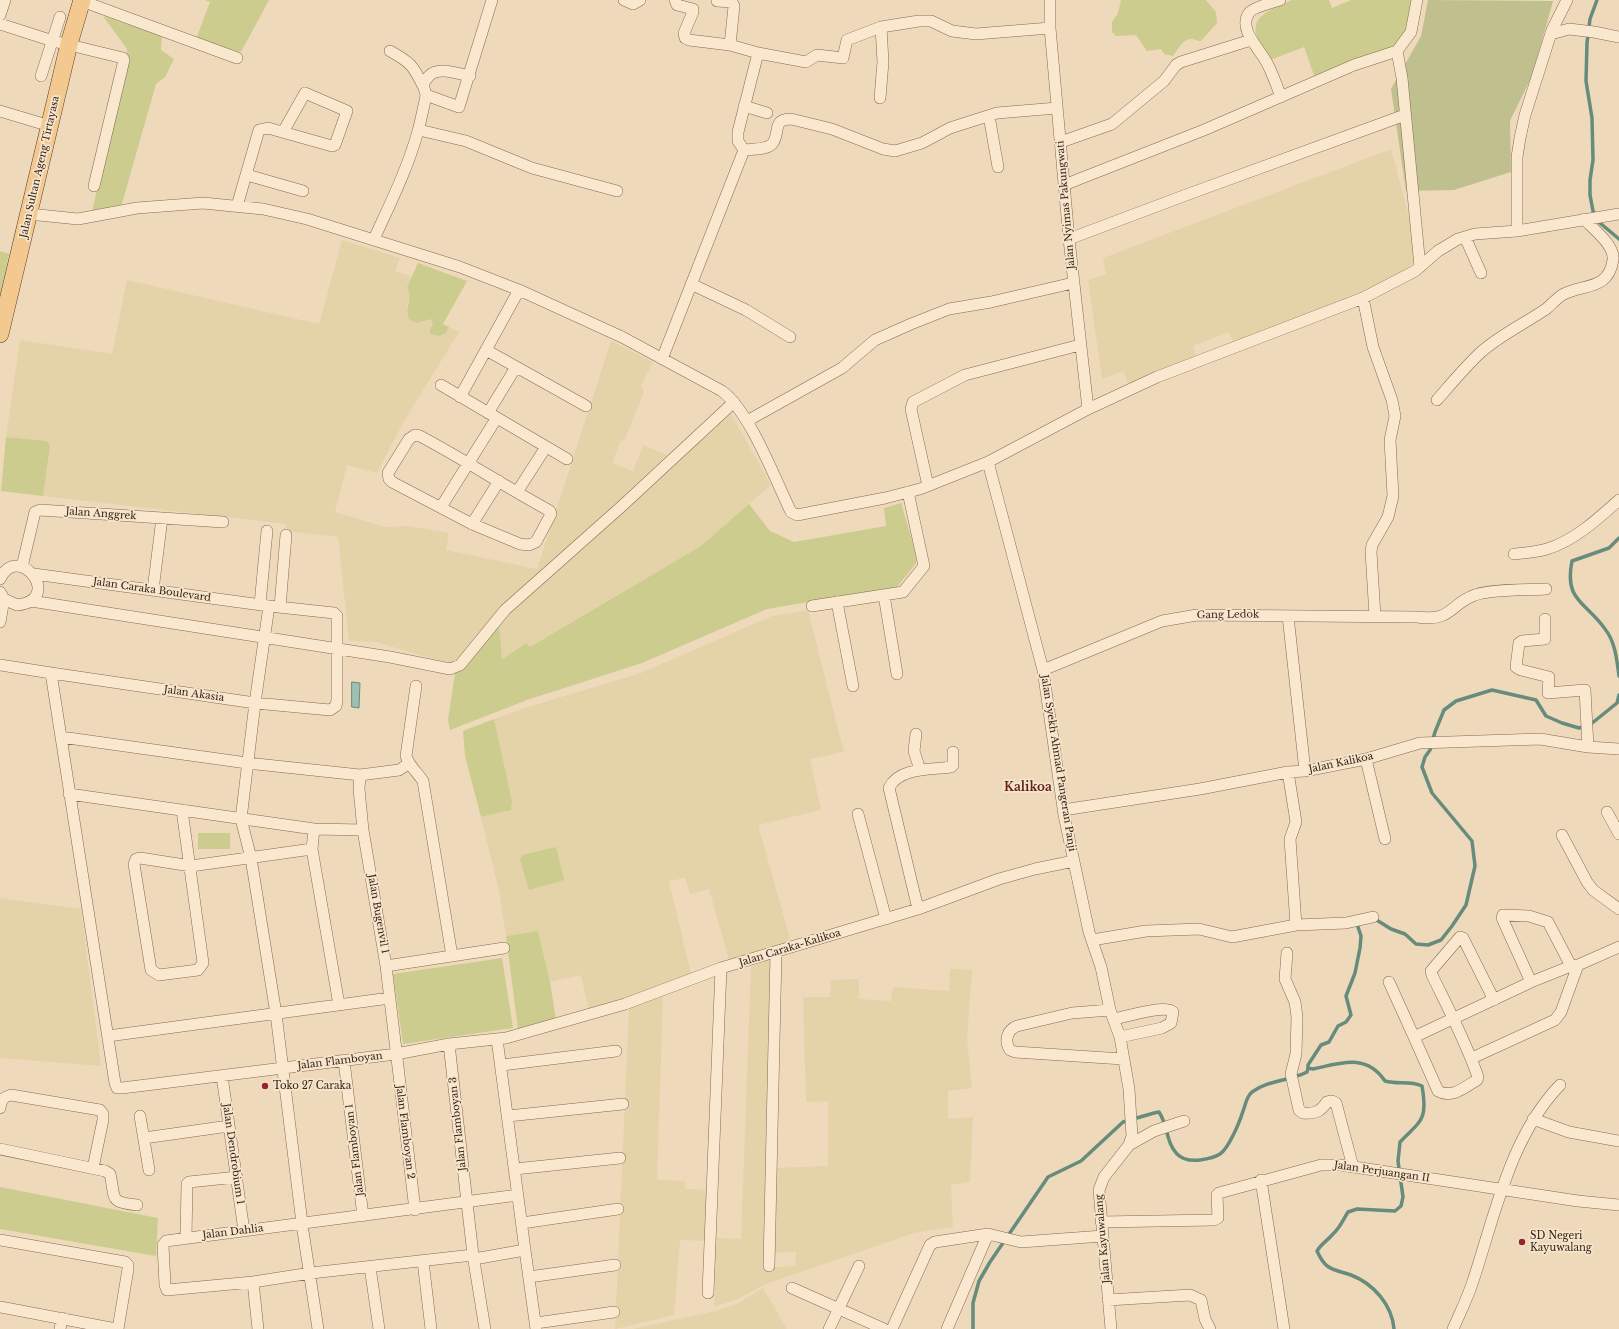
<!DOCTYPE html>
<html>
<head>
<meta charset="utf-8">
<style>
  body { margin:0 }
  canvas { display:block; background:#eed9bb }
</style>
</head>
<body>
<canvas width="1619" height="1329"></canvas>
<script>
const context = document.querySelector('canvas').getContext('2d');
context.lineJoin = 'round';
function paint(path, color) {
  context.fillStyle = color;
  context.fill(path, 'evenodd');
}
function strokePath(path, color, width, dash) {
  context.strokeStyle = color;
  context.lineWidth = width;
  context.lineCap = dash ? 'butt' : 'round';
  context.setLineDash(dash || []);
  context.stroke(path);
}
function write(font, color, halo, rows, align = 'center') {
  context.font = font + ' "Libre Baskerville",serif';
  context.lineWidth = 3.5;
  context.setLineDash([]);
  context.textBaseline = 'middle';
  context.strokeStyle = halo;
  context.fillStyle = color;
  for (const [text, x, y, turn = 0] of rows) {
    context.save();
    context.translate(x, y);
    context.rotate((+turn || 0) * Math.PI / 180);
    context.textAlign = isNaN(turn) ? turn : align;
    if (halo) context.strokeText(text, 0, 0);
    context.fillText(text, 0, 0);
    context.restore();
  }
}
paint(new Path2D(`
  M1391,149L1420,258L1395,277L1360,295L1234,344L1229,332L1193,346L1197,359L1128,385L1124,371L1102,379L1088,280L1106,274L1103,258Z
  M342,240L400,258L395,271L411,276L407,287L410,292L407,307L417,323L431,318L433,324L446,333L449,327L459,332L404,421L377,473L347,465L335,512L386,527L409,526L449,533L446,550L537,569L611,341L653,362L641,386L644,392L624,441L621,440L612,463L633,471L643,445L667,455L541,574L456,663L429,658L377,642L349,641L338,537L287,531L286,524L43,496L50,446L48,441L6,437L20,340L112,354L127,280L319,324Z
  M731,414L771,485L701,546L530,647L526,643L501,659L499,625L509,613Z
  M808,610L844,752L810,759L821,810L758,825L791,942L729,960L709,889L690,894L685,878L669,881L691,974L589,1011L581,975L550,982L538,931L506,936L500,896L481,817L511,809L512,801L494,719L525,708L641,673L772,616Z
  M0,898L81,909L101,1066L0,1058Z
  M775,956L767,1268L795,1266L796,1252L771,1253L773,1168L828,1166V1101L806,1102L803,997H830L831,980L859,979V999L891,1001L893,987L949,991L950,969L972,970L967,1039L972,1088L948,1091V1119L973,1117L970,1182L951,1185L953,1227L914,1233L766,1284L740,1298L714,1307L716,1238L741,1239L751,964Z
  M663,996L657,1180L685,1181V1189L709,1190L708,1241L680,1240L674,1315L615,1329L629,1008Z
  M763,1288L787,1329H633L715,1311L737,1304Z`), '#e4d3a8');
paint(new Path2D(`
  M205,0H269L241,52L196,39L210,2Z
  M1121,0H1206L1216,12L1217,23L1201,41C1198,41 1193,39 1191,39C1182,39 1178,50 1173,56L1164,54L1161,49L1147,51L1136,35L1116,36L1112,32V22L1118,13Z
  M1292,0H1329L1332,8L1351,0H1414L1408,31L1396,48L1315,78L1304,47L1270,60C1244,22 1255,16 1292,0Z
  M103,16L162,36L161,50L174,59L165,77L156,84L121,207L92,211L127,64V49Z
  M0,251L9,254L0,295Z
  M418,263L467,281L443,324L449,327L446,333L439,336L430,334V329L433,324L431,319L417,323L409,319C405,307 413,298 407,287Z
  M6,437L47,441L50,446L43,496L1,491Z
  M901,503L917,557L916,563L897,587L767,609L642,663L527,700L450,730L448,720L455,673L471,658L499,625L502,659L526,643L530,647L701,546L749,504L770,531L794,542L886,526L884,508Z
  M494,719L512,801L511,810L481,817L465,756L463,731Z
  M198,833H230V849H198Z
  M556,847L564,880L529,890L520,860L522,855Z
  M538,931L550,982L556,1020L518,1029L506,936Z
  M502,958L513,1028L403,1044L393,974Z
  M0,1187L158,1218L156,1256L0,1229Z`), '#cccc8f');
paint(new Path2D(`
  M1428,0L1553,1L1532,76L1510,121L1511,172L1454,190L1406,191L1391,89L1421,36Z`), '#c0c08f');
const water = new Path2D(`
  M352,682L360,683L359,708L352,707Z`);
paint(water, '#9fbfb2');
strokePath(water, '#678c7e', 1);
strokePath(new Path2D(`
  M1597,0L1590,19L1587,43L1586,81L1592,118L1593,160L1590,180V195L1593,211L1600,223L1619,239
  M1619,538L1609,548L1572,561C1564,601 1585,601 1605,629C1615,641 1617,660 1619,676
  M1375,919L1391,929L1405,934L1416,944L1428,945L1441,940L1452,926L1466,905L1475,866L1472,841L1432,793L1422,767L1425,757L1430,750L1435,732L1444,710L1456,701L1492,690L1536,700L1546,716L1562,723L1579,728L1591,724L1617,703L1619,695
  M1359,922L1357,924L1361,936L1360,948L1355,973L1346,996L1351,1015L1346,1022L1338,1026L1329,1042L1321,1045L1308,1065V1068L1313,1069C1341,1063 1366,1053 1385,1081C1399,1085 1409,1080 1422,1086C1428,1121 1421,1120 1400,1142L1398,1161L1403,1197L1401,1206L1395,1211L1357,1209L1348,1212C1343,1220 1340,1228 1333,1234C1327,1241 1321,1244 1317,1251C1326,1271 1333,1269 1351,1275C1374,1284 1392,1305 1394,1329
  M973,1329V1303L979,1281L990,1262L1048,1177L1081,1161L1123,1122L1154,1113L1159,1112C1168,1125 1166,1143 1177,1154C1183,1160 1192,1161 1200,1160C1207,1159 1214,1158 1220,1154C1229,1148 1240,1121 1243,1111C1246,1104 1246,1097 1252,1092C1268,1080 1290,1081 1307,1072L1308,1068`), '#678c7e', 3.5);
const street = new Path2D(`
  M624,0L633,4L640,0
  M675,0L677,5L693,9V12L684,33L685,38L689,40L730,45L758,53L806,62L817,55L843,58L847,40L881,27L919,21H931L952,31L976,34L1050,28
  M1050,0V28L1069,239L1088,409
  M1280,0C1273,2 1252,8 1249,13C1237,30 1262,51 1268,65C1273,75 1277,86 1281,97
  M82,1L237,58
  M717,1L732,2L734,6L730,45
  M0,15L5,0
  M0,24L53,41L123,58L124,60L94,186
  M1551,34L1569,29L1594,32L1619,37
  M390,51C410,62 413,65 423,86
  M1397,51L1402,78L1420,267
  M41,76L60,17
  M426,95L459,107L492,0
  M880,98L883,62L881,27
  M744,106L767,113
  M0,111L50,126
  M989,116L998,167
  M419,130L466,141L532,168L617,191
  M1061,142L1112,124L1164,81L1176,65L1181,62L1251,40
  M744,150L738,141V132L758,53
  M247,175L303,191
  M1064,185L1204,130L1354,65L1397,51L1411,32L1417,0
  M237,206L259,130L268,128L332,146L335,145L347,111L305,93L283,132
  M29,214L78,219L137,208L203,203L263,209L307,219L460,267L519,290L622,337L722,391C750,412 775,479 791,512L797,515L885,498L920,489L988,462L1088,409L1157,377L1363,298L1415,271L1438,251L1458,239L1475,234L1517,231L1619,214
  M1517,231V157L1520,138L1525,115L1552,30L1567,0
  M1465,237L1481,273
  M374,239C390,204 408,168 418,131C419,128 426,97 426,95C424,86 421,85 429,76C438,66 458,74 470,76
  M1069,239L1186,195L1405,115
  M691,284L746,310L790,337
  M1363,298L1373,347L1392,400L1395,416L1390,440L1393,496L1388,517L1372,545L1371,552L1375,616
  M486,350L586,406
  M662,359L744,150C752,149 766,150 772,144C781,134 771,119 791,119L832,129L883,149L895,151L922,143L950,128L997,113L1057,108
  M441,385L567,459
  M460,397L519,290
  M1437,400C1451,384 1465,367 1480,353C1500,335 1524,324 1546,309C1551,305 1556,299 1562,295C1582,283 1608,292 1613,260C1615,245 1593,229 1584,219
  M488,413L516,367
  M747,421L842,368L875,340L911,324L949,309L991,302L1073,283
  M415,435L420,436C465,460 506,487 550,511L551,514L536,542L529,545L520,544L472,524L392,482L389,479L388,473L409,439Z
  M988,462L1043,670L1064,815L1089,932L1101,967L1110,1010L1120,1037L1129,1089L1132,1136L1129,1145L1104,1177L1099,1190L1111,1329
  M928,486L911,409L913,402L965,375L1080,345
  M517,492L546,447
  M441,507L496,419
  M472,524L499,481
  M1514,554C1525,553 1537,552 1547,549C1574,541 1599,518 1619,500
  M22,567L35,512L40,510L223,522
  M34,574L269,606L334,613L337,616V700L336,706L330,710L255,703L51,673
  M0,579C18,540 65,600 17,605L4,599L0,592
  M153,590L162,518
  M884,595L897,674
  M31,601L390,657L450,669L460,665L505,610L622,506L734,402
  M837,602L853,686
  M260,604L267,531
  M269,606L255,703L241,819L251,858L276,1014L303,1231L318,1329
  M812,606L903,592L924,566L908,492
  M280,607L286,535
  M1288,616L1305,771
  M1545,619V639L1522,641L1519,643L1516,667L1521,670L1549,677L1548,693L1585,690L1588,747
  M0,622L4,599
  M0,665L51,673L115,1083L117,1088H122L396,1054L449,1044L506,1038L625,1004L721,968L918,909L999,879L1035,869L1074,861
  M1043,670L1162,621L1197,615L1417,617C1453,622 1449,604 1475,595C1491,589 1528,590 1546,589
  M416,686L406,756C409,766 417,772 423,781L452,956
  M916,734L914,751L920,770
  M61,737L247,763L360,775L399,770L408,764
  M1366,759L1385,839
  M360,775L359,789L363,830L386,966L415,1210
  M69,794L314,829L363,830
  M182,810L203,963L198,970L159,975L151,970L134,864L136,859L140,858L191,866L312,849
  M1063,810L1200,789L1288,772L1305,771L1366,759L1420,743L1540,739L1588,747L1619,749
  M1607,812L1619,834
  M858,814L886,919
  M314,829L312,849L339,1005
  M1562,835L1587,882L1593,890L1619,909
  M918,909L889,788C899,767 931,770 951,767L953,765V752
  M1296,925L1346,923L1373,917
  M1092,940L1146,931L1199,929L1232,937L1296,925L1290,839L1296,822L1288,772
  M1287,953L1285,979L1295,1002L1297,1017L1296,1054L1291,1074L1299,1110L1303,1113C1315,1114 1320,1112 1327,1102L1332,1101L1336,1103L1353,1167
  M386,966L504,948
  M1389,982L1414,1037
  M1531,982L1502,918L1503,915L1529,916L1548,922L1571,966
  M1494,1000L1463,938L1460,937L1431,971L1432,975C1448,1008 1466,1042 1478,1077L1477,1080C1465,1087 1452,1099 1438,1091L1414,1037L1531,982L1571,966L1578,965L1619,947
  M1110,1010L1072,1013L1017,1026C1007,1030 1004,1041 1010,1050L1015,1052L1123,1059
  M1114,1019C1125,1017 1165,1004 1173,1012L1171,1023L1162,1028L1120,1037
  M108,1036L390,998
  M449,1044L473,1255L311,1273L253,1282L167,1290L165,1285L163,1245L166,1241L518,1195
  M1472,1058L1555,1020L1561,1012L1578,965
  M344,1061L363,1216
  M502,1065L616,1051
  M222,1076L244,1231
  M0,1108C1,1100 3,1097 11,1095L100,1110L103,1114V1120L93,1168
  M140,1116L149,1170
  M508,1116L623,1104
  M1533,1119L1569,1132L1619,1141
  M144,1138L229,1126
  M1129,1145L1154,1131L1184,1121
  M0,1149L105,1171L110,1174C116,1199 108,1202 137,1205
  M515,1169L620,1158
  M1261,1180L1284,1329
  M1101,1222L1214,1220L1218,1218L1217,1195L1219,1193L1321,1165H1341L1578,1201L1619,1205
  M522,1223L618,1209
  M186,1238L187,1184L189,1182L237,1177
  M0,1240L125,1262L128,1265V1269L118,1329
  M525,1250L536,1329
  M473,1255L485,1329
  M474,1259L525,1250L497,1039
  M423,1261L431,1329
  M769,1266L776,953
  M370,1267L379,1329
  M529,1277L615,1265
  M253,1282L258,1329
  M792,1288L884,1329
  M708,1293L721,968
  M1108,1300L1190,1295L1201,1300L1205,1319L1210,1329
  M0,1307L116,1329
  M536,1323L614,1312
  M60,1329L62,1318
  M829,1329L859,1266
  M892,1329L930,1245L935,1242L988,1234L1021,1242L1103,1236
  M947,1329L988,1234
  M1453,1329C1460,1313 1468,1297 1473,1281C1495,1215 1510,1137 1560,1085`);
const primary = new Path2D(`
  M0,334L69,44L82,0`);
strokePath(street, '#856955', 12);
strokePath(primary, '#52382a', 18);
strokePath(street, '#f9e7ce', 11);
strokePath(primary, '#f4c990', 17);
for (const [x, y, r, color] of [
  [265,1086,4,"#952432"],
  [1522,1242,4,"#952432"]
]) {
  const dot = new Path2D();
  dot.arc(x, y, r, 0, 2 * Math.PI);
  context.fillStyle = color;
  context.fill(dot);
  strokePath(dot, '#f6e4cb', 1.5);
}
write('10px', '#34241a', '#f6e4cb', [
  ["Jalan Sultan Ageng Tirtayasa",40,167,-77],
  ["Jalan Nyimas Pakungwati",1066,205,-95],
  ["Jalan Anggrek",101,514,4],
  ["Jalan Caraka Boulevard",152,590,8],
  ["Gang Ledok",1228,615,-1],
  ["Jalan Akasia",194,694,8],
  ["Jalan Syekh Ahmad Pangeran Panji",1058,763,81],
  ["Jalan Kalikoa",1341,763,-12],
  ["Jalan Bugenvil 1",378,914,80],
  ["Jalan Caraka-Kalikoa",790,948,-17],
  ["Jalan Flamboyan",340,1061,-7],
  ["Jalan Flamboyan 3",458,1124,-96],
  ["Jalan Flamboyan 2",405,1132,83],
  ["Jalan Flamboyan 1",355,1150,-97],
  ["Jalan Dendrobium 1",233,1154,82],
  ["Jalan Perjuangan II",1382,1172,8],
  ["Jalan Dahlia",233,1232,-7],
  ["Jalan Kayuwalang",1103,1239,-95]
]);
write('10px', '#34241a', '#f6e4cb', [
  ["Toko 27 Caraka",273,1086],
  ["SD Negeri",1530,1236],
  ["Kayuwalang",1530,1248]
], 'left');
write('bold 12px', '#611f19', '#f6e4cb', [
  ["Kalikoa",1028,788]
]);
</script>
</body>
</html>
